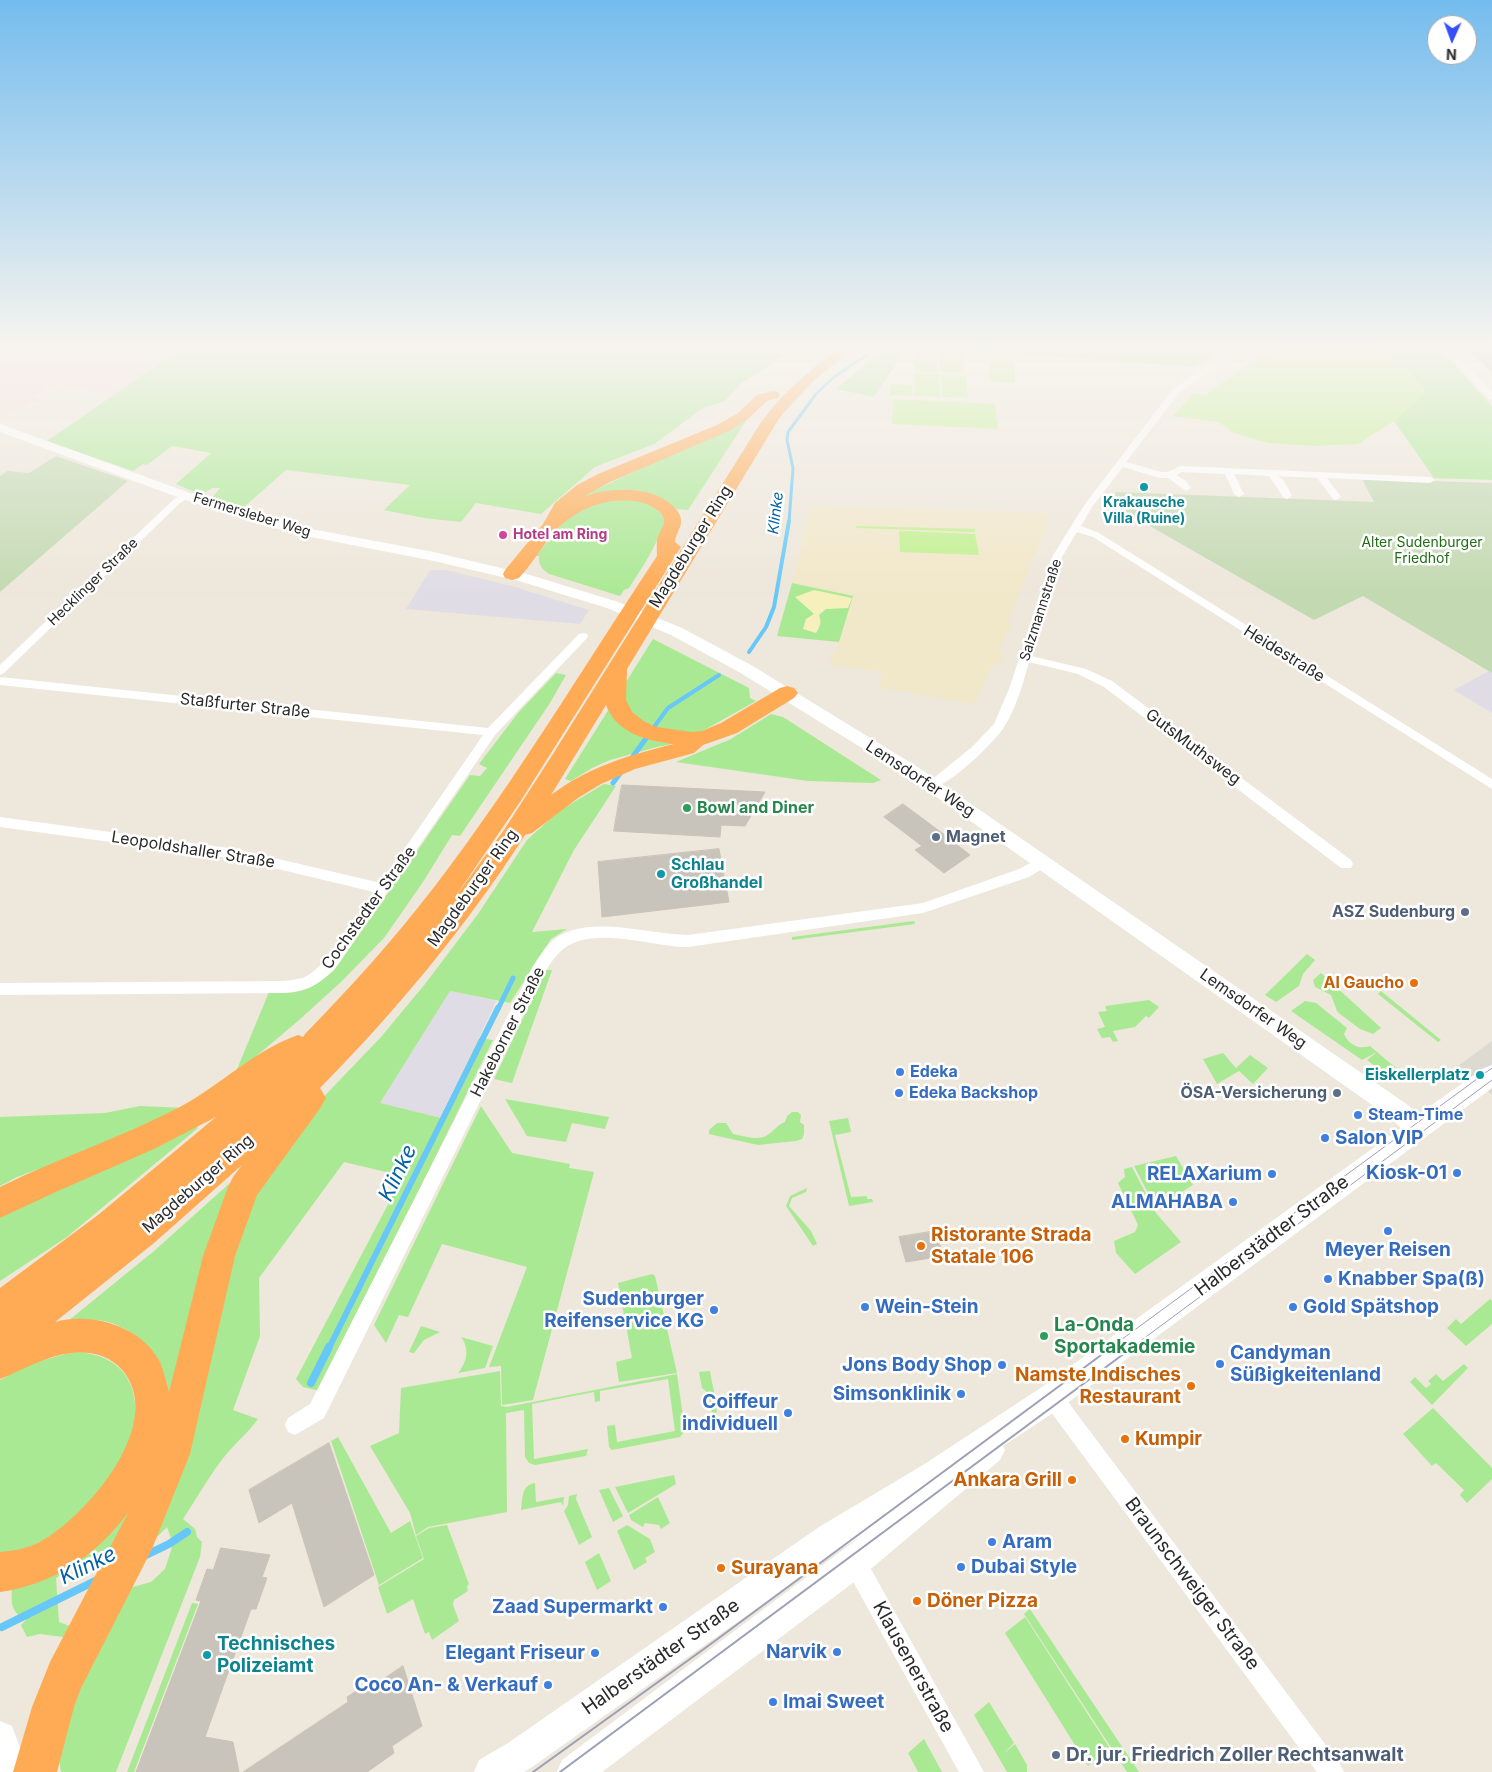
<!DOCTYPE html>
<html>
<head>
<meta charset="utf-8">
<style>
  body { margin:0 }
  #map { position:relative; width:1492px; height:1772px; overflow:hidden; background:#eee7db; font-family:Inter,sans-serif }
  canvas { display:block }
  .north { position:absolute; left:1427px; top:15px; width:50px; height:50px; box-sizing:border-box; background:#fff; border:1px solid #aaa; border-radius:50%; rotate:182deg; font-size:14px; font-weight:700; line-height:20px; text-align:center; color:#2a2a2a }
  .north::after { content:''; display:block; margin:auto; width:18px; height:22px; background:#374eff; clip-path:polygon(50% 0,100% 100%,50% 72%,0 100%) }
</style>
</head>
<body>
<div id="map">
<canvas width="1492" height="1772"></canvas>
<div class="north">N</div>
</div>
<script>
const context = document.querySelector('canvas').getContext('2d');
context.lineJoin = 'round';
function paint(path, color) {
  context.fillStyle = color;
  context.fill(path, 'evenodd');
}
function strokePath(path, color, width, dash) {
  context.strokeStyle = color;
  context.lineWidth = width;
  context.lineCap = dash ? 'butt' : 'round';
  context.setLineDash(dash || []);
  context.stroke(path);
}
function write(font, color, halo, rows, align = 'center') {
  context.font = font + ' Inter,sans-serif';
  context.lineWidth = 5;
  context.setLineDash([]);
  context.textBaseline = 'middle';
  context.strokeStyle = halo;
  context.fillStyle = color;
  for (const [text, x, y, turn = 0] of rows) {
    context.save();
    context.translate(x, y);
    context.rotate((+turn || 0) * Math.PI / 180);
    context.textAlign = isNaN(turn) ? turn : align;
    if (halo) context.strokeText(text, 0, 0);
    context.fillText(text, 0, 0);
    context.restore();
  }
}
paint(new Path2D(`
  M430,570H446L515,587L589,610L580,624L406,609Z
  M1489,671L1492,673V713L1454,690Z
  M450,991L496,1001L442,1118L379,1104Z`), '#e0dce5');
paint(new Path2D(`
  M810,506L1049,513L1043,535L1008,622L1012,626L1010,631L1006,633L999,651L1003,655L1001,663L992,665L975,704L878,687L883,672L829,664L839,642L853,596L792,583Z`), '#f1e7c9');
paint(new Path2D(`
  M0,349H179L113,395L55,385L30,397L39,400L0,418Z`), '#f5d8d8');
paint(new Path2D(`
  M180,349H794L740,384L725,401L703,408L654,444L595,467L541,514L476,503L461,522L424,518L384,510L410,485L286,470L243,508L212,498L220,488H212L202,495L176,484L211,453L172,446L147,465L143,464L133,471L47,441Z
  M884,349H906L874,397L836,389Z
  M945,349H1224L1196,367Z
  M1376,349H1440L1492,406V480L1434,478L1394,421L1425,392L1397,358Z
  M748,418L688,510L675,509L656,498L580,497Z
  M602,500C625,500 654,496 665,520C657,546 643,566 629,588L624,590L620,596L549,574C542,569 538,565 539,556H536L568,516Z
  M792,583L853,596L839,642L777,636Z
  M653,639L749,688L750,698L756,701L683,742L657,747L610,760L592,768L571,781L565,779Z
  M556,673L566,675L550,703L460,836L452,835L423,882L384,938L342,981L298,1021L235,1074L269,992C302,996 316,988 338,965L470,775L480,776L487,768L479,764L518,713Z
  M771,714L783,717L881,780L873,783L808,781L676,762L731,739Z
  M604,784L616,786L574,850L532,932L567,929L551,939L510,1003L450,991L380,1103L441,1118L479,1038L493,1040L320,1391L303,1387L296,1379L403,1176L344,1162L259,1278L260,1336L233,1410L258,1419C248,1433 235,1443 224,1457C209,1476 197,1498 183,1519L195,1529L197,1537L202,1542L200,1557L116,1772H61L59,1760L63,1726L122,1590L151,1582L165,1569L173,1544L167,1527L153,1541L246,1210L312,1109L381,1037L425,984L478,914L527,840L559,811Z
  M914,921L915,924L792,940V937Z
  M1307,954L1315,960L1303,974L1299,986L1276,1002L1265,995Z
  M546,970H552L512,1083L494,1079Z
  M1321,973L1381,1028L1373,1034L1360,1029L1340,1014L1337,1011L1331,995L1315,987L1313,980Z
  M1381,991L1441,1040L1438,1042L1378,994Z
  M1149,1000L1159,1007L1149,1018L1146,1016L1135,1027L1113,1031L1118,1041L1113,1042L1110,1037L1102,1038L1097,1029L1105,1027L1098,1012L1107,1011L1105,1006Z
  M1305,1001L1316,1003L1347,1028L1344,1034C1349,1045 1359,1050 1370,1046L1377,1052L1362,1060L1291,1011Z
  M1377,1052L1396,1068L1386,1075L1367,1060Z
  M1223,1053L1236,1068L1250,1055L1268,1068L1253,1084L1239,1071L1217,1084L1203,1059Z
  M505,1099L609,1117L605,1129L572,1123L566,1142L527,1136Z
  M140,1106L186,1108L115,1142L17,1177L0,1186V1117L105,1113Z
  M481,1106L512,1153L570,1164L569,1168L594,1172L533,1400L502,1405L501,1366L489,1367L527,1267L442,1244L408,1317L399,1315L386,1343L374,1325Z
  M792,1112H798L801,1115L800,1122L804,1125V1134L802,1139L796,1141L758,1145L709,1134V1130L717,1123H726L733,1134C744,1136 759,1142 769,1134C775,1130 777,1125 785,1122L787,1116Z
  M848,1118L851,1132L835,1135L851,1197L867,1196V1199H872L873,1202L849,1206L829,1121Z
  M194,1124L198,1128L67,1237L0,1281V1216Z
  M1176,1156L1193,1185L1156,1208L1134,1166Z
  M1132,1167L1156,1213L1181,1242L1135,1274L1116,1253L1114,1241L1135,1232L1138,1225L1118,1183L1125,1177L1124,1169Z
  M230,1183L170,1410L145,1344C132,1331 114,1321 95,1320C86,1320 76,1324 68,1321L154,1251Z
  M807,1188L806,1192L792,1198L789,1206L811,1231L817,1244L813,1246L786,1206L790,1196Z
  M652,1274L655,1276L677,1373L619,1382L616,1362L632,1358L618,1283Z
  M1490,1299L1492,1301V1324L1466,1346L1447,1328L1456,1319L1461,1324Z
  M421,1326L440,1332L424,1340L414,1353L409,1352Z
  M461,1337L493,1346L485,1368L458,1373C467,1362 470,1349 461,1337Z
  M74,1352C130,1354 145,1395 130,1444C127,1455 118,1467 112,1477C108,1485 104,1494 99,1501C94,1507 47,1541 40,1543C27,1549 13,1552 0,1556V1380C23,1366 48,1358 74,1352Z
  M1464,1364L1468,1368L1432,1405L1410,1382L1415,1377L1426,1388L1431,1384L1428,1381L1436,1374L1443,1381Z
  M500,1371L501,1406L507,1407L677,1374L685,1431L680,1437L612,1450L609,1447L607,1426L615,1425L617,1442L675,1431L668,1379L600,1391V1401L595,1402L594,1392L532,1404L534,1459L588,1449L586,1456L535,1465L529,1463L525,1457L524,1410L506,1413L507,1512L428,1527L416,1535L410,1513L370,1446L399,1433L401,1388Z
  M710,1371C712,1387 719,1403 716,1418L713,1419L708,1393L702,1388L699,1372Z
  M1433,1408L1492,1468V1479L1467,1503L1460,1495L1464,1490L1436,1463L1432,1466L1403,1434Z
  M338,1437L391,1533L410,1521L423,1558L379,1585L331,1441Z
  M674,1475L676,1484L628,1513L615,1487Z
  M535,1483L536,1502L564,1497L563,1506L561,1502L521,1510C523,1498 521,1485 535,1483Z
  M609,1488L623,1516L613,1522L599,1490Z
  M138,1489L116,1550L86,1558L84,1562L56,1578L59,1622L75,1628L71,1638L40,1634L27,1637L21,1625L26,1620C11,1612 11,1604 12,1588Z
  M577,1494L576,1499L592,1537L579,1545L564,1511L568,1505L569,1496Z
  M658,1497L670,1523L661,1529L659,1525L645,1523L643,1527L631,1520L629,1515Z
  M447,1525L469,1584L467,1586L468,1591L454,1600L453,1605L459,1621L432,1640L429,1632L425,1634L413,1599L387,1614L378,1587L424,1559L416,1536L429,1528Z
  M627,1525L650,1539L655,1552L645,1558L647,1562L634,1570L617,1531Z
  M599,1553L611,1581L597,1590L585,1562Z
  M192,1603L198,1604L134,1772H127Z
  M1030,1609L1139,1772H1127L1024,1614Z
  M1025,1617L1109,1747L1088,1766L1005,1633Z
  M989,1702L1014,1743L1003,1754L1015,1744L1027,1765V1772H1007L974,1715Z
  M924,1739L942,1772H918L908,1753Z`), '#aae993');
paint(new Path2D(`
  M814,590L852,598L848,608L826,609L819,615C822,622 820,626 816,633L803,629L806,619L814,614L795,597Z`), '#f5f0bc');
paint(new Path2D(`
  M56,456L128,481L0,592V476L7,471L29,473Z
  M1362,479L1492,483V673L1363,596L1314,620L1108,502L1116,492L1374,502Z`), '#c2d9b1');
paint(new Path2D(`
  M913,349L936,350L938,372L915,371Z
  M1271,349H1376L1397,358L1425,393L1394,421L1358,444L1315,446L1268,443L1234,433L1219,422L1173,416L1194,393L1205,395Z
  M938,350L962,351L964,373L940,372Z
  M990,359L1015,361V383L989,381Z
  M914,373L939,374L940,397L915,396Z
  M941,375L966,376L968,398L942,397Z
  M890,384L912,385V396L890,395Z
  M893,399L995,404L998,429L892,424Z
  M856,526L975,529V532L856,528Z
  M899,531L975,534L979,555L900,552Z`), '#c0f18e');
paint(new Path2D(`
  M1492,1041V1095L1458,1066Z`), '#dddad2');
strokePath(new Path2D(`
  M789,522L793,468L787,440L788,432L816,394L834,377L876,349`), '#66c7f8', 3);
strokePath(new Path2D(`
  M749,652L766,627L774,607L789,521
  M646,738L668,708L719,675`), '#66c7f8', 4);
strokePath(new Path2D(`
  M631,759L647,737
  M613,783L621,772
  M498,1009L513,978`), '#66c7f8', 5);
strokePath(new Path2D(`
  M329,1348L498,1008`), '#66c7f8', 6);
strokePath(new Path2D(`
  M311,1383L329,1347
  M144,1556L169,1544L187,1532
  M2,1627L97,1580`), '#66c7f8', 8);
const building = new Path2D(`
  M1469,349H1492V372Z
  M622,785L765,792L745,826L721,825L720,837L614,831Z
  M903,804L942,833L970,855L944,873L915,850L922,846L884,817Z
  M719,849L729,902L602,917L598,862Z
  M936,1231L943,1256L906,1262L899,1237Z
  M329,1443L374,1575L324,1607L292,1503L259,1523L249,1490Z
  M221,1548L270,1555L262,1577L267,1578L256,1609H251L205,1737L233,1742L239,1772H136L201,1601L196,1600L207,1569L213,1570Z
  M403,1666L422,1726L392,1746L394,1753L367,1772H243L348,1702L347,1697L373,1680L374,1685Z`);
paint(building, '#c9c4bb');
strokePath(building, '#c9c3b5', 1);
paint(new Path2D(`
  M2,349H12L0,355V350Z
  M1232,349H1241L1179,393L1126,462L1161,472H1168L1180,466L1430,477L1435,480L1430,483L1327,478L1341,497L1336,500L1333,499L1317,478L1278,476L1284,481L1292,496L1287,499L1284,498L1269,476L1234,474L1244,494L1239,497L1234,494L1225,474L1182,472L1176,475L1186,481L1191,488L1186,491L1168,478H1160L1123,467L1092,507L1081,526L1099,533L1492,779V789L1093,537L1077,532L1062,557L1031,656L1086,669L1112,681L1351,860L1353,864L1351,868H1341L1104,687L1078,674L1029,662C1023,683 1016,709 1004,727C995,742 943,793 927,788L925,785L972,747L994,724L1009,689L1052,557L1085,504L1173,389Z
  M1442,349H1450L1492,392V399H1489Z
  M187,492L192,495L179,504L4,673L0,675V665L173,500Z
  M583,633L587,634L588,636L587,638L495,735L334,970C315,987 307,991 282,993L0,995V983L282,981C290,980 298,980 305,977C329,965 358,914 374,892L236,859L0,827V817L236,849L381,883L483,735L0,685V677L488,728L579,634Z
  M1042,857L1047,858L1049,862L1047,866L1029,877L923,913L688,947C652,947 588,923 560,952C553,958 549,967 543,974L324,1418L295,1435L288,1432L285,1425L288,1418L310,1404L533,966C538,959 543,950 549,944C581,911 648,935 688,935L923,903L1019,869Z
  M1052,1387L1059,1390L1340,1764L1344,1772H1317L1045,1404L1042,1397L1045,1390Z
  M854,1550L862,1553L984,1772H959L846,1569L843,1561L846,1553Z`), '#fff');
paint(new Path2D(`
  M0,424L190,493L265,517L311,529L434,552L530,575L618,602L682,628L751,665L916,766L1405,1103L1419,1114L1484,1068L1492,1065V1088L1062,1407L1003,1446L1005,1450L1000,1460L866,1573L602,1772H557L562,1760L864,1534L841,1549L532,1767L524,1772H474L479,1760L508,1743L819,1527L923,1465L1042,1387L1401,1128L1389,1117L904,774L739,672L671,635L607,608L519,581L434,561L311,537L255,523L180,498L0,432Z
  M0,1721L12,1726L29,1772H0Z`), '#fff');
paint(new Path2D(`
  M838,349H854L814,380L780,417L627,669L626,700L632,712L645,722L657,727L691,732L702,731L721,723L780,688L787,686L794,688L798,693L794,698L737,733L703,745L694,753L635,769L601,784L578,798L532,833L525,835C466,927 396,1011 320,1088L326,1098L321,1107L257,1195L235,1256L190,1454L152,1549L81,1688L74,1707L57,1772H13L32,1707L50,1662L129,1511C99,1554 53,1585 0,1592V1552C14,1551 28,1548 40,1542C87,1516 166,1424 123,1371C110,1355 91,1351 71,1353C46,1356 23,1370 0,1379V1288L98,1215L216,1117L154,1149L58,1191L0,1218V1187C58,1158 120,1138 178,1108C220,1086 253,1051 298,1035L303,1037L305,1034C351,987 395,938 435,886C516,780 584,666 657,556C657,550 656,542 658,537C660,531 665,525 664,519C662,510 648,504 640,502C607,495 572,510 551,536C540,550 531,565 519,578L512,580L505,578L503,574L505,570L543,524L555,503L577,485L598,474L717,425L738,413L757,395L773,391L778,392L780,395L778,398L767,401L748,419L729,431L610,482L583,497C609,487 652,485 673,506C677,510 681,515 681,520C682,527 675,535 675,542L681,547L520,802L453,900L504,830L553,754L760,424C782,393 807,372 838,349ZM606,705C616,733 647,741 674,744C629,755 588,767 551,795ZM242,1165L233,1177L228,1187L203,1256L169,1392C166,1382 164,1371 160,1362C141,1326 92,1312 55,1322L154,1243Z`), '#ffab55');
strokePath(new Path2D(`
  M1110,1348L1492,1068
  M1131,1348L1492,1080`), '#9d9fb6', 1);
strokePath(new Path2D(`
  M533,1772L708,1646L1112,1347
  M560,1772L1133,1347`), '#9d9fb6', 2);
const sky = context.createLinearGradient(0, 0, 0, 597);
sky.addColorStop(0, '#74bcee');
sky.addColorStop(0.58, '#f7f4ef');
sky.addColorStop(1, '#f7f4ef00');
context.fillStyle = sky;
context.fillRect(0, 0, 1492, 597);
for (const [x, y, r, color] of [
  [1144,487,5,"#0f9aa8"],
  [503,535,5,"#d1479c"],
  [687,808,5,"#2e9e5b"],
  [936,837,5,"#5c6f8a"],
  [661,874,5,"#0f9aa8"],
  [1465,912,5,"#5c6f8a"],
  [1414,983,5,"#e8710a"],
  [900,1072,5,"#3f7fe0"],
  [1480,1075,5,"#0f9aa8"],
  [899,1093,5,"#3f7fe0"],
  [1337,1093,5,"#5c6f8a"],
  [1358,1115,5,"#3f7fe0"],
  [1325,1138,5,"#3f7fe0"],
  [1457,1173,5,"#3f7fe0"],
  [1272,1174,5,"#3f7fe0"],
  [1233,1202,5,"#3f7fe0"],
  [1388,1231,5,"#3f7fe0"],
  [921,1246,5,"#e8710a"],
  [1328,1279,5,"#3f7fe0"],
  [865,1307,5,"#3f7fe0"],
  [1293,1307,5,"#3f7fe0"],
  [714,1310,5,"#3f7fe0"],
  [1044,1336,5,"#2e9e5b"],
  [1220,1364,5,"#3f7fe0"],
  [1002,1365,5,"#3f7fe0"],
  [1191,1386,5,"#e8710a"],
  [961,1394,5,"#3f7fe0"],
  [788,1413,5,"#3f7fe0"],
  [1125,1439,5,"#e8710a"],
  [1072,1480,5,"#e8710a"],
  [992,1542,5,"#3f7fe0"],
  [961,1567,5,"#3f7fe0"],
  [721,1568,5,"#e8710a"],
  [917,1601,5,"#e8710a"],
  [663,1607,5,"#3f7fe0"],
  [837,1652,5,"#3f7fe0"],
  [595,1653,5,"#3f7fe0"],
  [207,1655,5,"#0f9aa8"],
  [548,1685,5,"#3f7fe0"],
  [773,1702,5,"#3f7fe0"],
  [1056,1755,5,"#5c6f8a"]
]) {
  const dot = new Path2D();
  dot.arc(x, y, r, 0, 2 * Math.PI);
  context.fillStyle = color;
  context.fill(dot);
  strokePath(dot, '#fff', 2);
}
write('bold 14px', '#0d838f', '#fff', [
  ["Krakausche",1144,503],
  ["Villa (Ruine)",1144,519]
]);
write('14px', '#2a2a2a', '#fff', [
  ["Fermersleber Weg",252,515,17],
  ["Hecklinger Straße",93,582,-44],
  ["Salzmannstraße",1041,610,-72]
]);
write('bold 14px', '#b23c85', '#fff', [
  ["Hotel am Ring",513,535]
], 'left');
write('14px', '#206e14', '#fff', [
  ["Alter Sudenburger",1422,543],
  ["Friedhof",1422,559]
]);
write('italic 15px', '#0362a6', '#fff', [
  ["Klinke",776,513,-83]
]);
write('16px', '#2a2a2a', '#fff', [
  ["Magdeburger Ring",691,547,-58],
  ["Heidestraße",1284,654,32],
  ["Staßfurter Straße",245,706,6],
  ["GutsMuthsweg",1193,747,37],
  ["Lemsdorfer Weg",920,779,33],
  ["Leopoldshaller Straße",193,850,9],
  ["Magdeburger Ring",473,888,-54],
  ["Cochstedter Straße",369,908,-54],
  ["Lemsdorfer Weg",1253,1009,35],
  ["Hakeborner Straße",508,1032,-63],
  ["Magdeburger Ring",198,1184,-41]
]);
write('bold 16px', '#27864d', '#fff', [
  ["Bowl and Diner",697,808]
], 'left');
write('bold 16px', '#4e5e75', '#fff', [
  ["Magnet",946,837,"left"],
  ["ASZ Sudenburg",1455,912],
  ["ÖSA-Versicherung",1327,1093]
], 'right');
write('bold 16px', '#0d838f', '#fff', [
  ["Schlau",671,865],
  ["Großhandel",671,883],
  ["Eiskellerplatz",1470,1075,"right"]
], 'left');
write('bold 16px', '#c56008', '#fff', [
  ["Al Gaucho",1404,983]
], 'right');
write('bold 16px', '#366cbe', '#fff', [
  ["Edeka",910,1072],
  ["Edeka Backshop",909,1093],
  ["Steam-Time",1368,1115]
], 'left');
write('bold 19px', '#366cbe', '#fff', [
  ["Salon VIP",1335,1138,"left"],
  ["Kiosk-01",1447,1173],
  ["RELAXarium",1262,1174],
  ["ALMAHABA",1223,1202],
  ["Meyer Reisen",1388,1250,"center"],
  ["Knabber Spa(ß)",1338,1279,"left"],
  ["Sudenburger",704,1299],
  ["Reifenservice KG",704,1321],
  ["Wein-Stein",875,1307,"left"],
  ["Gold Spätshop",1303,1307,"left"],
  ["Candyman",1230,1353,"left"],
  ["Süßigkeitenland",1230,1375,"left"],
  ["Jons Body Shop",992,1365],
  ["Simsonklinik",951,1394],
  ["Coiffeur",778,1402],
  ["individuell",778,1424],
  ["Aram",1002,1542,"left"],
  ["Dubai Style",971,1567,"left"],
  ["Zaad Supermarkt",653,1607],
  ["Narvik",827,1652],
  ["Elegant Friseur",585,1653],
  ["Coco An- & Verkauf",538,1685],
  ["Imai Sweet",783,1702,"left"]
], 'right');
write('bold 19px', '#c56008', '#fff', [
  ["Ristorante Strada",931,1235],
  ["Statale 106",931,1257],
  ["Namste Indisches",1181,1375,"right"],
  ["Restaurant",1181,1397,"right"],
  ["Kumpir",1135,1439],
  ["Ankara Grill",1062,1480,"right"],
  ["Surayana",731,1568],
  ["Döner Pizza",927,1601]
], 'left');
write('19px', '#2a2a2a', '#fff', [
  ["Halberstädter Straße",1272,1236,-37],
  ["Braunschweiger Straße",1192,1584,53],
  ["Halberstädter Straße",661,1657,-35],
  ["Klausenerstraße",913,1667,61]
]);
write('bold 19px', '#27864d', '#fff', [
  ["La-Onda",1054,1325],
  ["Sportakademie",1054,1347]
], 'left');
write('bold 19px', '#0d838f', '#fff', [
  ["Technisches",217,1644],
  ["Polizeiamt",217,1666]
], 'left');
write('bold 19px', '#4e5e75', '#fff', [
  ["Dr. jur. Friedrich Zoller Rechtsanwalt",1066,1755]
], 'left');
write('italic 21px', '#0362a6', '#fff', [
  ["Klinke",398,1173,-64],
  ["Klinke",88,1566,-26]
]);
</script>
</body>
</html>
